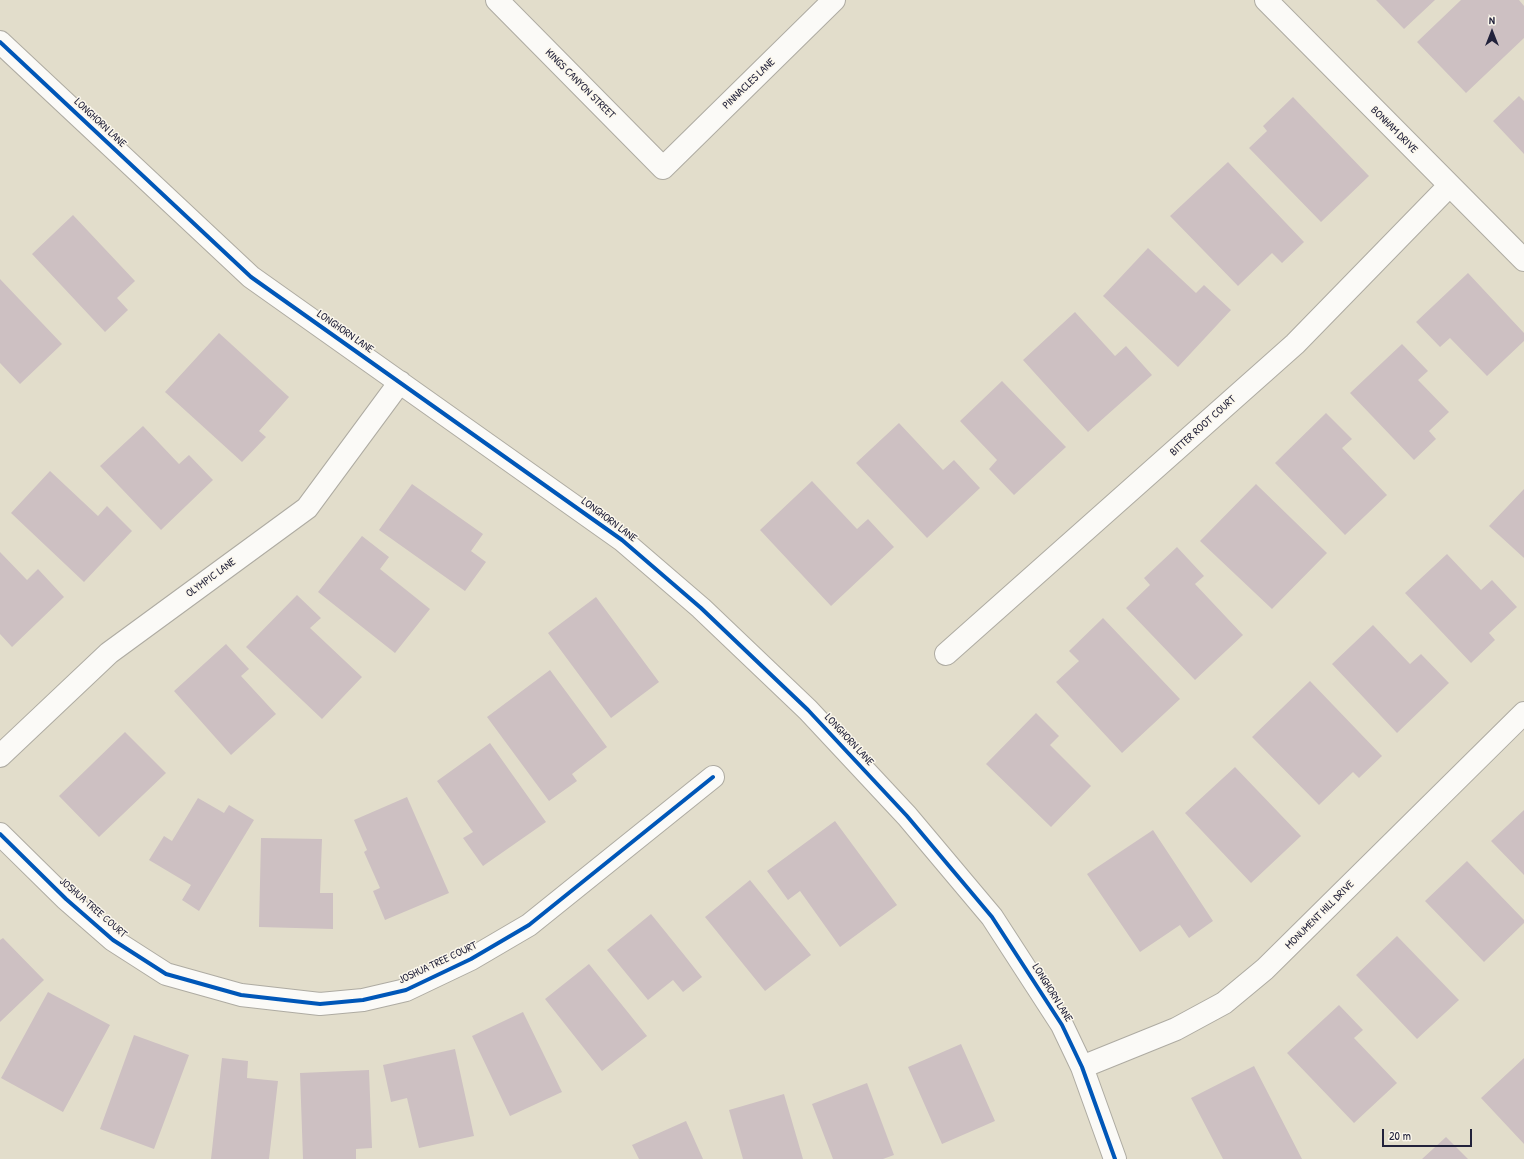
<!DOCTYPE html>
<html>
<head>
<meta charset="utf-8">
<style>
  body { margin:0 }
  #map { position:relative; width:1524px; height:1159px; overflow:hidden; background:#e2ddcb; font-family:"Patrick Hand",sans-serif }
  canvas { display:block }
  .north { position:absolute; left:1472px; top:12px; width:40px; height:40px; -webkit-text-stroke:3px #fbf7ec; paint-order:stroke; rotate:0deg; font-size:11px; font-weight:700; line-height:16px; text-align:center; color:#22223b }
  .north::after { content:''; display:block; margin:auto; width:14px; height:18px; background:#22223b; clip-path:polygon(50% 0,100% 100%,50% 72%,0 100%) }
  .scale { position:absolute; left:1382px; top:1129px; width:90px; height:18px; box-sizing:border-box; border:2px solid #22223b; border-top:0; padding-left:5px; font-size:12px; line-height:14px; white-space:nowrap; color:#22223b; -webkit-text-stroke:3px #fbf7ec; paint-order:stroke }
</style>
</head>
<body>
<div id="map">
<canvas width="1524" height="1159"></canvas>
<div class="north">N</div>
<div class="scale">20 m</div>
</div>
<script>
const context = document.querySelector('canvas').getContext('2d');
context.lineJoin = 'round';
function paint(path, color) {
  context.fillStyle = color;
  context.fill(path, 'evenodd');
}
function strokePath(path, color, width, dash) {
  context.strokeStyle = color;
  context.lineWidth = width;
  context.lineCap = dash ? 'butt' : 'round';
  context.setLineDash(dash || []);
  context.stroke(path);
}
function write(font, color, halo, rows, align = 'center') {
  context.font = font + ' "Patrick Hand",sans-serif';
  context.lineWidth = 3;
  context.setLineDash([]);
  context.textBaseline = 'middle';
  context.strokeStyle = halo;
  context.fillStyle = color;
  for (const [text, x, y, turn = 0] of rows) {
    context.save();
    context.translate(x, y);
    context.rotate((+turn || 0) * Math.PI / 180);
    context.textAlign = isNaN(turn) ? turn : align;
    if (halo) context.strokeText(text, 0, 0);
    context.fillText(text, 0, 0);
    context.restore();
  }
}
paint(new Path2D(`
  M1376,0H1435L1404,29Z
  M1461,0H1519L1524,6V38L1466,93L1417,42Z
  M1519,96L1524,101V154L1493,121Z
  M1293,97L1369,176L1321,222L1249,148L1267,131L1263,126Z
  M1228,162L1304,242L1282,263L1272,253L1238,286L1170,216Z
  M73,215L135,281L117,298L128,310L105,332L32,254Z
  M1148,248L1196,293L1204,285L1231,310L1178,367L1103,296Z
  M1468,273L1524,333V341L1487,376L1450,338L1440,347L1416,322Z
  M0,279L62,344L20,384L0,363Z
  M1075,312L1115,356L1126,346L1152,375L1088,432L1023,360Z
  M219,333L289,397L259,431L266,437L242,462L165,392Z
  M1402,344L1428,371L1418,380L1449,412L1429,431L1436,439L1414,460L1350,393Z
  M1002,381L1066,447L1014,495L989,469L997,460L960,421Z
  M1326,413L1352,439L1342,448L1387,495L1345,535L1275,463Z
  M899,423L943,470L954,460L980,488L927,538L856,463Z
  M143,426L179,464L189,455L213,480L161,530L100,466Z
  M50,471L98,516L107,506L132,531L84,582L11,513Z
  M812,481L857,529L868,519L894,547L831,606L760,530Z
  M412,484L483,534L471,551L486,562L465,591L379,530Z
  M1256,484L1327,553L1272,609L1200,541Z
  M1524,489V558L1489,526Z
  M362,536L389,557L380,569L430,609L395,653L318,592Z
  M1177,547L1204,576L1195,584L1243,635L1195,680L1126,608L1150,585L1144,578Z
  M0,552L27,580L38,569L64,597L12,647L0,634Z
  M1447,554L1481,590L1492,580L1517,607L1489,633L1495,640L1471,663L1405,593Z
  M297,595L321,618L310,628L362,677L322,719L246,647Z
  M596,597L659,682L611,718L548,633Z
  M1103,618L1180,699L1122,753L1056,682L1079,661L1069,651Z
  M1373,625L1410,664L1421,654L1449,683L1397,733L1332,664Z
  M226,644L249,669L241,676L276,714L231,755L174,691Z
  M550,670L607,747L572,774L577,781L549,801L487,717Z
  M1310,681L1382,756L1359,778L1353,772L1319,805L1252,737Z
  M1036,713L1059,736L1050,745L1091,786L1051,827L986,764Z
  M125,732L166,773L99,837L59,796Z
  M490,743L546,822L483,866L463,838L473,832L437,781Z
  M1235,767L1301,836L1251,883L1185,813Z
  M407,797L449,893L385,920L373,891L380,888L364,852L367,850L354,820Z
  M198,798L224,813L229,805L254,820L199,911L182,900L191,885L149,860L164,836L172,841Z
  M1524,810V875L1491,841Z
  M835,821L897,905L840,947L800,891L788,900L767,871Z
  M1153,830L1213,921L1189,938L1180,925L1140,952L1087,874Z
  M261,838L322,839L320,893H333V929L259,927Z
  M1467,861L1524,920V923L1484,962L1425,901Z
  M750,880L811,955L765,991L705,917Z
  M651,914L702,977L683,992L673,980L648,1000L607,950Z
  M1397,936L1459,1000L1417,1039L1356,975Z
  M3,938L44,980L0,1022V940Z
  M589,964L647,1036L602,1071L545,999Z
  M48,992L110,1025L63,1112L1,1078Z
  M1339,1005L1363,1030L1354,1038L1397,1083L1354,1123L1287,1053Z
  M523,1012L562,1092L510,1116L472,1036Z
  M134,1035L189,1055L154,1149L100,1129Z
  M961,1044L995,1121L942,1144L908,1067Z
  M455,1049L474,1136L419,1148L407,1098L391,1102L383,1065Z
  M222,1058L248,1061L247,1078L278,1081L269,1159H211Z
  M1524,1058V1144L1481,1098Z
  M1254,1066L1302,1159H1223L1191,1098Z
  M369,1070L372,1148L356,1149V1159H303L300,1073Z
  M867,1083L894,1155L883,1159H833L812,1104Z
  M784,1094L803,1159H743L729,1110Z
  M686,1121L703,1159H639L632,1145Z
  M1446,1137L1468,1159H1422Z`), '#cdc0c2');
const minor = new Path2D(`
  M497,0L663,168L834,0
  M1266,0L1524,260
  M0,42L251,277L622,540L701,608L808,710L907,816L992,917L1062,1025L1082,1067L1115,1159
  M946,654L1295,344L1449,186
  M0,756L109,653L307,508L400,382
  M0,834L66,899L113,940L166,974L241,995L320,1004L363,1000L406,990L471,959L529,925L713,777
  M1082,1067L1176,1029L1224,1003L1265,969L1524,713`);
strokePath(minor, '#aeaba2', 24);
strokePath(minor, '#fbfaf7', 22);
strokePath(new Path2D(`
  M0,42L251,277L622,540L701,608L808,710L907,816L992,917L1062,1025L1082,1067L1115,1159
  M0,834L66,899L113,940L166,974L241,995L320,1004L363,1000L406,990L471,959L529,925L713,777`), '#0057b8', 4);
write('11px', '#22223b', '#fbf7ec', [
  ["KINGS CANYON STREET",580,84,45],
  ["PINNACLES LANE",749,84,-44],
  ["LONGHORN LANE",100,123,43],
  ["BONHAM DRIVE",1394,130,45],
  ["LONGHORN LANE",345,332,35],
  ["BITTER ROOT COURT",1203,426,-42],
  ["LONGHORN LANE",609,520,37],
  ["OLYMPIC LANE",211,578,-36],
  ["LONGHORN LANE",849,740,47],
  ["JOSHUA TREE COURT",93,908,41],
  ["MONUMENT HILL DRIVE",1320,915,-45],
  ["JOSHUA TREE COURT",438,963,-25],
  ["LONGHORN LANE",1052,993,58]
]);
</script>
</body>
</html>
